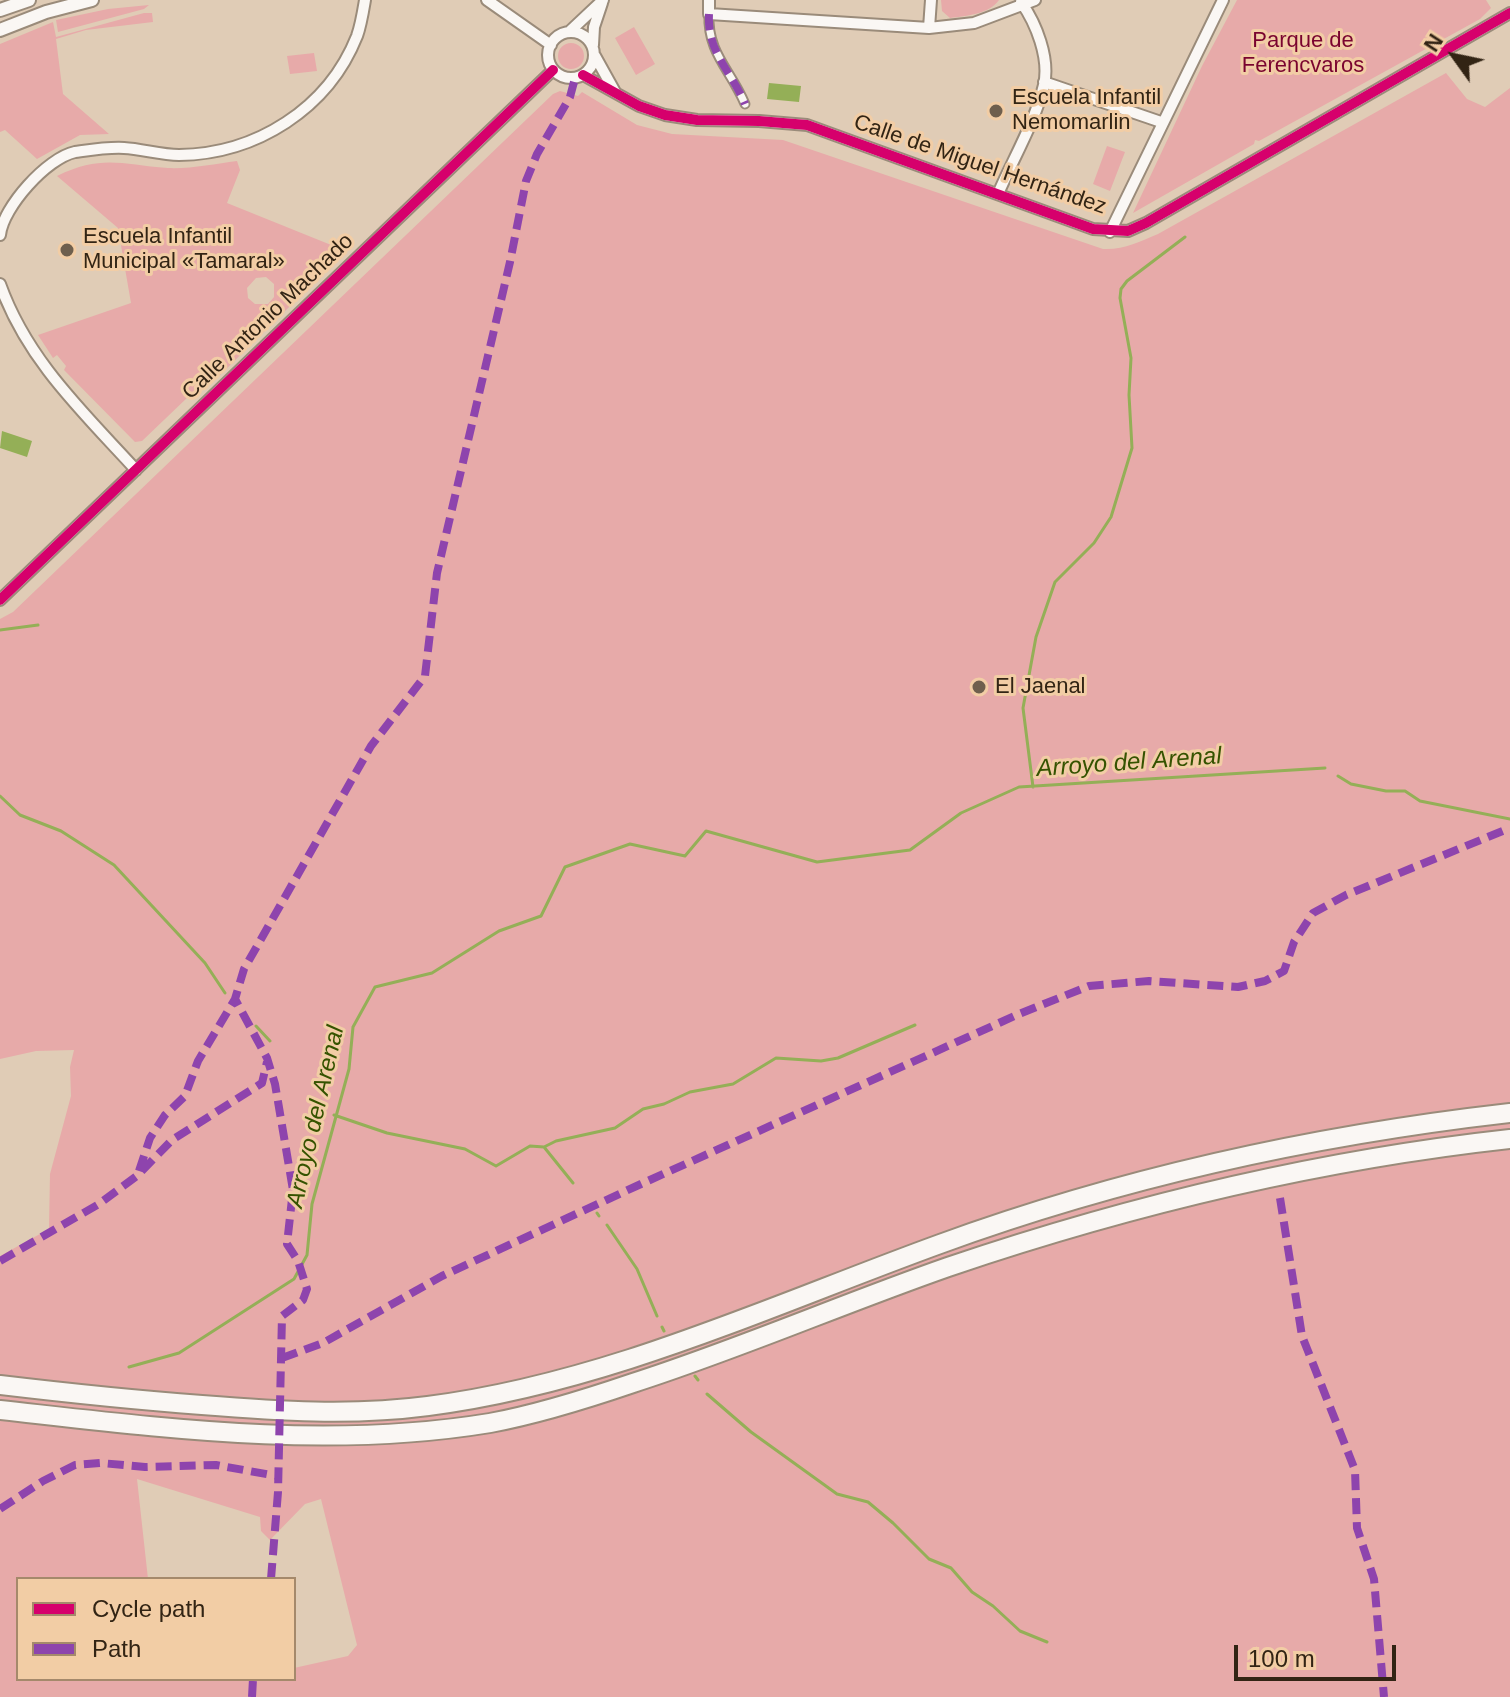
<!DOCTYPE html>
<html>
<head>
<meta charset="utf-8">
<style>
  body { margin:0 }
  #map { position:relative; width:1510px; height:1697px; overflow:hidden; background:#e0ccb6; font-family:Helvetica,sans-serif }
  canvas { display:block }
  .legend { position:absolute; left:16px; top:1577px; width:280px; height:104px; box-sizing:border-box; background:#f2cda5; border:2px solid #a5896b; margin:0; padding:10px 14px; list-style:none; font-size:24px; color:#322414 }
  .legend li { display:flex; align-items:center; gap:16px; height:40px }
  .legend b { width:40px; border:2px solid #a5896b }
  .north { position:absolute; left:1414px; top:16px; width:80px; height:80px; -webkit-text-stroke:6px #f2cda5; paint-order:stroke; rotate:303deg; font-size:22px; font-weight:700; line-height:32px; text-align:center; color:#322414 }
  .north::after { content:''; display:block; margin:auto; width:28px; height:36px; background:#322414; clip-path:polygon(50% 0,100% 100%,50% 72%,0 100%) }
  .scale { position:absolute; left:1234px; top:1645px; width:162px; height:36px; box-sizing:border-box; border:4px solid #322414; border-top:0; padding-left:10px; font-size:24px; line-height:28px; white-space:nowrap; color:#322414; -webkit-text-stroke:6px #f2cda5; paint-order:stroke }
</style>
</head>
<body>
<div id="map">
<canvas width="1510" height="1697"></canvas>
<ul class="legend">
<li><b style="height:10px;background:#d6006c"></b>Cycle path</li>
<li><b style="height:10px;background:#8e44ad"></b>Path</li>
</ul>
<div class="north">N</div>
<div class="scale">100 m</div>
</div>
<script>
const context = document.querySelector('canvas').getContext('2d');
context.lineJoin = 'round';
function paint(path, color) {
  context.fillStyle = color;
  context.fill(path, 'evenodd');
}
function strokePath(path, color, width, dash) {
  context.strokeStyle = color;
  context.lineWidth = width;
  context.lineCap = dash ? 'butt' : 'round';
  context.setLineDash(dash || []);
  context.stroke(path);
}
function write(font, color, halo, rows, align = 'center') {
  context.font = font + ' Helvetica,sans-serif';
  context.lineWidth = 6;
  context.setLineDash([]);
  context.textBaseline = 'middle';
  context.strokeStyle = halo;
  context.fillStyle = color;
  for (const [text, x, y, turn = 0] of rows) {
    context.save();
    context.translate(x, y);
    context.rotate((+turn || 0) * Math.PI / 180);
    context.textAlign = isNaN(turn) ? turn : align;
    if (halo) context.strokeText(text, 0, 0);
    context.fillText(text, 0, 0);
    context.restore();
  }
}
paint(new Path2D(`
  M941,0H999C989,14 967,16 950,18L942,11Z
  M1237,0H1486L1491,8L1480,19L1259,141L1255,140L1254,144L1133,213L1202,66Z
  M149,5L144,9L58,32L56,20L108,9Z
  M144,13H152L153,22L86,30L56,39L63,94L109,134L80,135L37,159L5,130L0,132V44L53,22L56,37Z
  M634,27L655,64L636,75L615,38Z
  M558 56a13 13 0 1 1 26 0a13 13 0 1 1-26 0Z
  M314,53L317,71L290,74L287,56Z
  M1446,73L1467,99L1485,107L1510,88V1697H0V1256L49,1229L50,1174L71,1096L70,1067L74,1050L36,1051L0,1059V619L13,612L553,94L560,91L578,96L582,92L637,125L672,134L783,140L1103,249C1124,250 1139,242 1158,234ZM137,1479L260,1517L261,1531L270,1540L305,1504L321,1499L357,1645L348,1656L294,1668V1679H18V1579H148Z
  M1107,146L1125,152L1110,191L1093,184Z
  M237,161L240,170L227,203L346,251L216,379L188,397L142,441L135,442L64,370L66,366L57,355L53,358L38,335L131,303L118,228L57,176C103,154 121,165 168,168C190,169 215,164 237,161ZM256,278L266,277L274,284V297L268,304H255L248,298L247,288Z`), '#e7aaa9');
paint(new Path2D(`
  M769,83L801,86L799,102L767,99Z
  M2,431L32,441L27,457L0,448Z`), '#94af57');
strokePath(new Path2D(`
  M0,630L38,625
  M1338,776L1351,784L1386,791H1405L1420,801L1510,819
  M1033,787L1023,708L1036,637L1055,582L1094,543L1111,517L1132,448L1129,395L1131,358L1120,298L1121,289L1127,281L1185,237
  M0,796L20,815L61,831L114,865L205,963L225,993
  M256,1026L270,1041
  M334,1115L387,1133L465,1149L496,1166L530,1146L544,1147L573,1183
  M544,1147L556,1141L615,1128L643,1109L664,1104L690,1092L733,1084L776,1058L821,1061L838,1058L915,1025
  M597,1213L599,1216
  M607,1225L637,1269L657,1316
  M662,1327L664,1331
  M129,1367L179,1353L294,1279L307,1255L312,1204L349,1069L353,1027L375,987L432,973L499,931L541,916L565,867L630,844L685,856L706,831L817,862L910,850L961,813L1019,787L1325,768
  M695,1376L698,1380
  M707,1394L751,1432L837,1494L868,1502L893,1523L929,1559L951,1568L972,1592L993,1606L1020,1631L1047,1642`), '#94af57', 3);
const pedestrian = new Path2D(`
  M709,14C707,53 731,70 745,104`);
const minor = new Path2D(`
  M487,0L551,45
  M709,0V14L929,28L974,23L1035,0
  M929,28L931,0
  M548 55a23 23 0 1 1 46 0a23 23 0 1 1-46 0Z
  M569,32L603,0
  M593,45L594,27L602,3
  M595,56L615,92
  M583,75L639,106L665,115L697,120L759,121L807,125L1093,229L1128,231L1146,223L1510,13
  M1044,82L1161,122
  M998,194C1013,159 1035,122 1044,85C1050,58 1036,23 1021,2
  M1110,232L1223,0
  M0,235C3,207 47,158 75,152C90,150 109,147 124,148C142,149 161,155 179,155C256,154 328,109 357,36C361,25 363,12 365,0
  M0,284C27,360 83,412 136,470
  M0,600L553,70`);
const tertiary = new Path2D(`
  M0,10L29,0
  M0,30L46,12L92,0`);
const motorway = new Path2D(`
  M0,1385C67,1393 134,1400 202,1405C277,1411 352,1416 428,1406C607,1383 772,1305 940,1244C1124,1177 1316,1135 1510,1113
  M0,1410C164,1428 326,1450 490,1423C539,1414 586,1399 633,1383C739,1349 842,1304 948,1267C1131,1205 1318,1160 1510,1139`);
strokePath(pedestrian, '#9a8b7a', 11);
strokePath(minor, '#9a8b7a', 14);
strokePath(tertiary, '#9a8b7a', 16);
strokePath(motorway, '#9a8b7a', 22);
strokePath(pedestrian, '#faf7f4', 7);
strokePath(minor, '#faf7f4', 10);
strokePath(tertiary, '#faf7f4', 12);
strokePath(motorway, '#faf7f4', 18);
strokePath(new Path2D(`
  M709,14C707,53 731,70 745,104
  M139,1171L150,1138L165,1115L185,1096L198,1061L235,999
  M1280,1198L1302,1336L1355,1470L1357,1528L1374,1579L1384,1697
  M0,1261L99,1204L138,1175L172,1140L262,1083L267,1062
  M282,1358L323,1343L442,1276L641,1184L1019,1014L1089,986L1149,981L1238,987L1265,981L1284,971L1294,942L1313,913L1346,895L1510,828
  M0,1509L43,1481L75,1465L101,1463L145,1467L216,1465L277,1476
  M271,1579L278,1492L282,1316L303,1300L307,1289L298,1261L287,1244L293,1190L275,1084L267,1058L235,999L244,969L371,746L425,676L437,573L510,262L526,181L537,154L570,97L575,78
  M252,1697L253,1679`), '#8e44ad', 8, [16, 8]);
strokePath(new Path2D(`
  M583,75L639,106L665,115L697,120L759,121L807,125L1093,229L1128,231L1146,223L1510,13
  M0,600L553,70`), '#d6006c', 10);
for (const [x, y, r, color] of [
  [996,111,8,"#6f5f4d"],
  [67,250,8,"#6f5f4d"],
  [979,687,8,"#6f5f4d"]
]) {
  const dot = new Path2D();
  dot.arc(x, y, r, 0, 2 * Math.PI);
  context.fillStyle = color;
  context.fill(dot);
  strokePath(dot, '#f2cda5', 3);
}
write('22px', '#7a042f', '#f2cda5', [
  ["Parque de",1303,41],
  ["Ferencvaros",1303,66]
]);
write('22px', '#322414', '#f2cda5', [
  ["Escuela Infantil",1012,98],
  ["Nemomarlin",1012,123],
  ["Escuela Infantil",83,237],
  ["Municipal «Tamaral»",83,262],
  ["El Jaenal",995,687]
], 'left');
write('22px', '#322414', '#f2cda5', [
  ["Calle de Miguel Hernández",980,165,19],
  ["Calle Antonio Machado",268,317,-44]
]);
write('italic 24px', '#355300', '#f2cda5', [
  ["Arroyo del Arenal",1129,763,-4],
  ["Arroyo del Arenal",316,1117,-77]
]);
</script>
</body>
</html>
